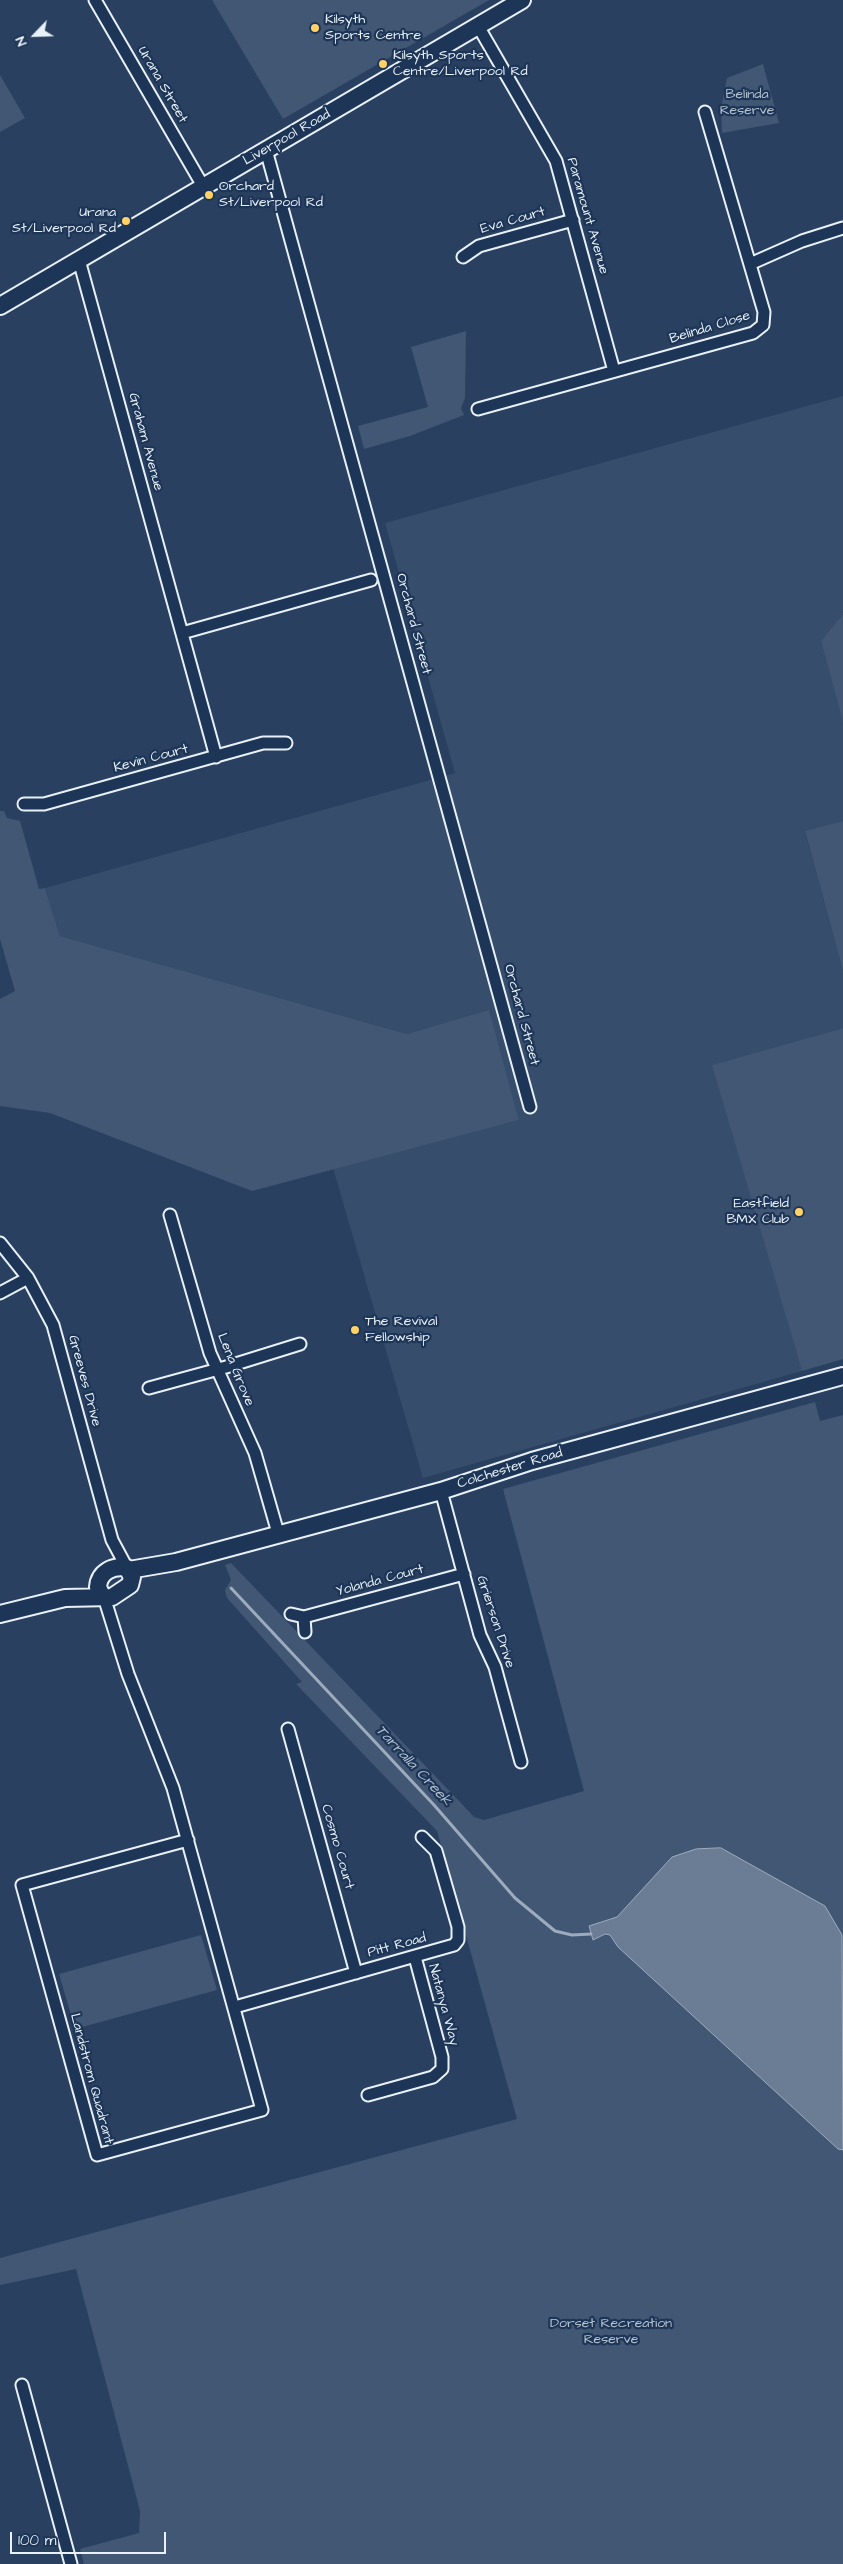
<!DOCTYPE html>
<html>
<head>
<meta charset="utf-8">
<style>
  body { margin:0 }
  #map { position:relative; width:843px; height:2564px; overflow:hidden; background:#294061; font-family:"Architects Daughter",sans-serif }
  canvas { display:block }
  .north { position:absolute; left:10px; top:10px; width:50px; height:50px; -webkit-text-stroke:4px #1d3557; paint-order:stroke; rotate:246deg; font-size:14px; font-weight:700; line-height:20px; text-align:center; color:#e8f1f8 }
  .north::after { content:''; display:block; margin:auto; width:18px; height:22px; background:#e8f1f8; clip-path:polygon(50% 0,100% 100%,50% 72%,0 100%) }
  .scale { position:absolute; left:10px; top:2532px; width:156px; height:22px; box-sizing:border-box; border:2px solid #e8f1f8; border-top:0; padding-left:6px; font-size:15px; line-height:18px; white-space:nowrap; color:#e8f1f8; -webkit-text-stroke:4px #1d3557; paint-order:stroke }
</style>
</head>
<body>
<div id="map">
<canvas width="843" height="2564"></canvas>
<div class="north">N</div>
<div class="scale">100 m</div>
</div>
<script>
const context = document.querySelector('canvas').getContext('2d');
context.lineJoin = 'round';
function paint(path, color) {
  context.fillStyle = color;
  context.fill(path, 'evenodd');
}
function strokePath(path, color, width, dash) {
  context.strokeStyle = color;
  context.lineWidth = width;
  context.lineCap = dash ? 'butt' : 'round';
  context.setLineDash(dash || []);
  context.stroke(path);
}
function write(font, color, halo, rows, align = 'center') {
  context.font = font + ' "Architects Daughter",sans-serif';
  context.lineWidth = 4.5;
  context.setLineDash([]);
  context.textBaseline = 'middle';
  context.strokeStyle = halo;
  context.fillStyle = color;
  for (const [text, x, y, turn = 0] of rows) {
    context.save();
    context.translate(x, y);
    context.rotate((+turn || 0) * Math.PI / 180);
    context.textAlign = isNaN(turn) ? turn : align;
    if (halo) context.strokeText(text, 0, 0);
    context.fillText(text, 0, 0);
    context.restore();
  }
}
paint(new Path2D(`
  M843,396V614L821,641L843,723V821L805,832L843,971V1028L713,1065L802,1371L423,1478L333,1168L519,1120L489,1011L407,1034L60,936L45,888L455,773L385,523Z`), '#364d6b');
paint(new Path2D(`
  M212,0H489L283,119Z
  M763,64L779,123L722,133L721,108L727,78Z
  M0,75L25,118L0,132Z
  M466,331L465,398L461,408L464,415L410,436L364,449L358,426L428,407L411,347Z
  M843,614V723L821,641Z
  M0,811H4L7,818L20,821L39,889L45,888L60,936L407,1034L489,1010L519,1120L252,1191L50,1113L0,1106V999L15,991L0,939Z
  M843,821V971L805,831Z
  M843,1028V1359L802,1371L712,1065Z
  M815,1402L820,1421L843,1415V2564H84L80,2549L139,2533L140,2511L76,2269L0,2285V2258L517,2119L437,1831L296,1684L302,1682L227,1598L225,1590L231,1580L225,1565L231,1563L460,1802L474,1817L484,1820L584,1791L503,1489Z
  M201,1935L217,1990L75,2029L59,1974Z`), '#415774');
const water = new Path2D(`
  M721,1848L825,1906L842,1935L843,2150L838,2149L618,1947L610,1935L605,1934L593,1940L589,1926L617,1917L672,1857L696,1849Z`);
paint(water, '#6b7c95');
strokePath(water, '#9dabbd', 1);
strokePath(new Path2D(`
  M231,1588L434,1805L515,1898L555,1931L572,1935L591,1934`), '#9dabbd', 3);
const street = new Path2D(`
  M95,0L203,186
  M478,26L556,161L614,371
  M266,150L530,1107
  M463,257L479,246L573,220
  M79,260L216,757
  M750,264L802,241L843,228
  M478,409L753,333L763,325L764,312L705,112
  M182,633L371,580
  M24,804H44L263,743H286
  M170,1215L210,1353L255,1453L278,1533
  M0,1243L28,1278L53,1325L112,1540L127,1568
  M0,1293L28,1278
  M149,1388L226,1367L300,1344
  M441,1491L480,1635L495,1667L521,1762
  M104,1597L128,1674L173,1788L262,2110L97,2155L22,1885L188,1840
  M291,1614L304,1617L305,1632
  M304,1617L464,1574
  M288,1729L356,1973
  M235,2007L454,1945L458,1940V1927L436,1851L422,1837
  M368,2095L433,2077L442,2069V2057L415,1957
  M22,2385L71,2564`);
const secondary = new Path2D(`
  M0,306L522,0
  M129,1570L176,1562L441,1491L532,1461L843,1376
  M0,1614L65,1598L112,1597L130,1585L132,1577L127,1568C113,1565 99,1572 98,1587L102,1596`);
strokePath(street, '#e8f1f8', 15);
strokePath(secondary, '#e8f1f8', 20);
strokePath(street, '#1d3557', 11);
strokePath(secondary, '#1d3557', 16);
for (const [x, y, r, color] of [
  [315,28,5,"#ffd166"],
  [383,64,5,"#ffd166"],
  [209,195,5,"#ffd166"],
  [126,221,5,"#ffd166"],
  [799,1212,5,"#ffd166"],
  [355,1330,5,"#ffd166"]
]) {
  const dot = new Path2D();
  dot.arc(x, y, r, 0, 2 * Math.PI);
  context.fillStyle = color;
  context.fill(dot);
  strokePath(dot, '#1d3557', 2);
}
write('14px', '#e8f1f8', '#1d3557', [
  ["Kilsyth",325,20],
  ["Sports Centre",325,36],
  ["Kilsyth Sports",393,56],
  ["Centre/Liverpool Rd",393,72],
  ["Orchard",219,187],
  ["St/Liverpool Rd",219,203],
  ["Urana",116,213,"right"],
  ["St/Liverpool Rd",116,229,"right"],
  ["Eastfield",789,1204,"right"],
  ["BMX Club",789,1220,"right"],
  ["The Revival",365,1322],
  ["Fellowship",365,1338]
], 'left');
write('14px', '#e8f1f8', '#1d3557', [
  ["Urana Street",162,85,60],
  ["Liverpool Road",287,138,-30],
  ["Paramount Avenue",587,216,74],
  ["Eva Court",513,221,-16],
  ["Belinda Close",710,328,-17],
  ["Graham Avenue",145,442,75],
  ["Orchard Street",413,624,75],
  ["Kevin Court",151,759,-15],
  ["Orchard Street",521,1015,75],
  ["Lena Grove",235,1370,68],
  ["Greeves Drive",84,1381,75],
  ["Colchester Road",510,1469,-17],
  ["Yolanda Court",380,1581,-15],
  ["Grierson Drive",495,1622,72],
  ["Cosmo Court",337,1847,74],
  ["Pitt Road",397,1946,-15],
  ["Natanya Way",443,2005,75],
  ["Landstrom Quadrant",91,2079,75]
]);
write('14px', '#b6c3d0', '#1d3557', [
  ["Belinda",747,95],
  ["Reserve",747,111],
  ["Dorset Recreation",611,2324],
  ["Reserve",611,2340]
]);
write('italic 15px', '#b6c2d0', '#1d3557', [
  ["Tarralla Creek",413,1766,47]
]);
</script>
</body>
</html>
